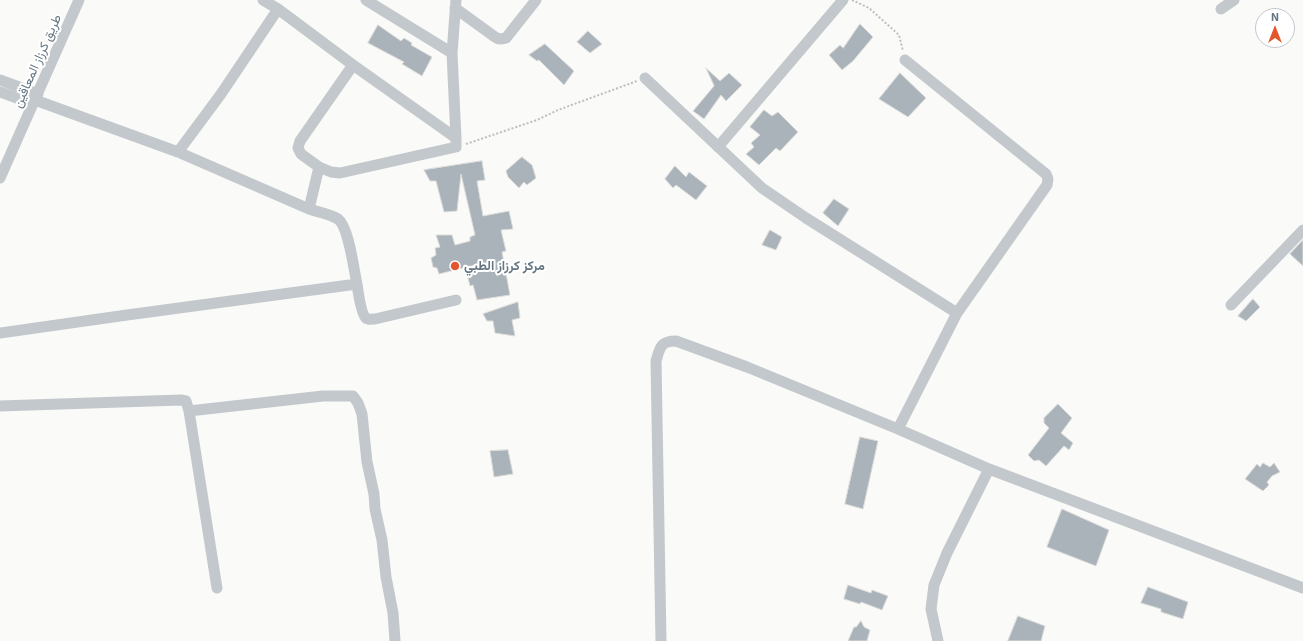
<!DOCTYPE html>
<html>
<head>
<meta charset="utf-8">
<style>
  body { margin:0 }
  #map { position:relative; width:1303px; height:641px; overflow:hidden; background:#fafaf8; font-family:"Exo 2",sans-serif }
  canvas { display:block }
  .north { position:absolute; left:1255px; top:8px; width:40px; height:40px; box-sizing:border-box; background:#fff; border:1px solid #c1c8cd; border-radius:50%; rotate:0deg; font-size:11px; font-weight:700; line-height:16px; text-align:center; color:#657683 }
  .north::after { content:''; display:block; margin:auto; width:14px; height:18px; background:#e4572e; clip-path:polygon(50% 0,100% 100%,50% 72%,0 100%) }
</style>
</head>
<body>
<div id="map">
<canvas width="1303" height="641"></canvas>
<div class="north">N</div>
</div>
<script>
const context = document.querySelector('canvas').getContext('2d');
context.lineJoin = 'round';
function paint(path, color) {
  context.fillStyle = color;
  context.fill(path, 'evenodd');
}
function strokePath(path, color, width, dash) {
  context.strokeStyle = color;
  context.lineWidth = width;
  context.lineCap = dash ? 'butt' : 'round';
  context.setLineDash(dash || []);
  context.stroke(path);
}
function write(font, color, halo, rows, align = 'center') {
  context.font = font + ' "Exo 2",Vazirmatn,sans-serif';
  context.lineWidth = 4;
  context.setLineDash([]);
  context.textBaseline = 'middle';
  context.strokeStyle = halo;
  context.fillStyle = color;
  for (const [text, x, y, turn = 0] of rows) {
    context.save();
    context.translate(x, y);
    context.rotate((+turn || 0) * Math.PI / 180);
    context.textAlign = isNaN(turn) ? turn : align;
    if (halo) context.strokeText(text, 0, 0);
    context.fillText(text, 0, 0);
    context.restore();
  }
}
const building = new Path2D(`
  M860,24L873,37L853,61L842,70L829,55L840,45L843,48Z
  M378,25L401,41L404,38L412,43L411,45L432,57L422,76L402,64L404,62L368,43Z
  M588,31L602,44L590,53L577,42Z
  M545,44L574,71L564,85L539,60L537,61L529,55Z
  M706,68L720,81L729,73L742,85L726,101L721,95L704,119L693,111L714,86Z
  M900,73L926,98L908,117L879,99Z
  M764,110L772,116L778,112L798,132L780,151L776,148L759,165L746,154L754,147L751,143L760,135L750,127Z
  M522,157L532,165L536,178L527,185L524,182L519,188L508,177L506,171Z
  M482,161L485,180L477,181L483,216L509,211L513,229L501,230L506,251L502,252L510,295L477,300L473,285L470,286L468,278L479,264L439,274L437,268L433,267L431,258L436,255L435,248L440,247L436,235H452L455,245L470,241V237L475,235L461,174L457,211L444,212L436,181H430L424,170Z
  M675,166L686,177L689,172L707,186L696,200L676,185L673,188L665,179Z
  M834,199L849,209L838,226L823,213Z
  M770,230L782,237L776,250L762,245Z
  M1303,240V266L1290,254Z
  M1253,299L1260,307L1246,321L1238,316Z
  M518,302L520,318L512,320L515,336L495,333L493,321H487L483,314Z
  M1058,404L1072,418L1061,433L1073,443L1069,450L1064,446L1046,466L1039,460L1034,461L1028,455L1049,428L1044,423V418Z
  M860,437L878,441L863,509L845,504Z
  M508,450L513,474L494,477L490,451Z
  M1263,463L1270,467L1274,463L1280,472L1272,476L1267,482L1269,485L1263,491L1245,479L1257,464L1260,467Z
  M1062,509L1109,530L1096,566L1047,547Z
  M848,585L871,593L872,590L888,596L882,610L861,602L860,604L844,599Z
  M1148,587L1188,602L1183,619L1161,612V609L1141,603Z
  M1018,616L1045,626L1041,641H1008Z
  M861,621L864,627L870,630L867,641H848L854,627H856Z`);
paint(building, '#aab3b9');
strokePath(building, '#dcdcda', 1);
strokePath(new Path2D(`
  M852,0L869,8L899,35L903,51
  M466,144L537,120L558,110L637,81`), '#bbbfc2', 2, [2, 2]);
strokePath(new Path2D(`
  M263,0L278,9L353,65L456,138
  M366,0L452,53
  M455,8L495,37C499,40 502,39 506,38L536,0
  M1221,9L1234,0
  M353,65L300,141L298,148L301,154L319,167L331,172L340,173L456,147V138L452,53L456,0
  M645,78L762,188L806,218L957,313
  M0,80L38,94
  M0,92L33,104
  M35,100L178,152L309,209L319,167
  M718,147L843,0
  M178,152L221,94L278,9
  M0,178L79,0
  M309,209C318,212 330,214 338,219C349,227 354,271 357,284
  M1231,305L1303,230
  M0,333L127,315L357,284C358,291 361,314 366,318C368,320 373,319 375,319L456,300
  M0,406L181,400L186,401L189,411L217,588
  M189,411L323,396H353L358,403L362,414L367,462L374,494L375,509L382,540L386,577L393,613L395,641
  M898,429L957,313L1047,185L1048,179L1046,174L905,60
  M661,641L656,361C660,348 660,341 676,341L747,367L898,429L989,469L1303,588
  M938,641L931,609L934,585L947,553L989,469`), '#c3c8cc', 11);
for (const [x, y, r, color] of [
  [455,266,5,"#e4572e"]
]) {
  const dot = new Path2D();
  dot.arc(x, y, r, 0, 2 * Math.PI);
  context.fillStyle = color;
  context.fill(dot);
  strokePath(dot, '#fff', 1.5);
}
write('13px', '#657683', '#fff', [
  ["طريق كرزاز المعاقين",37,61,-66]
]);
write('bold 13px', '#657683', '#fff', [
  ["مركز كرزاز الطبي",464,266]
], 'left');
</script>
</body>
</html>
